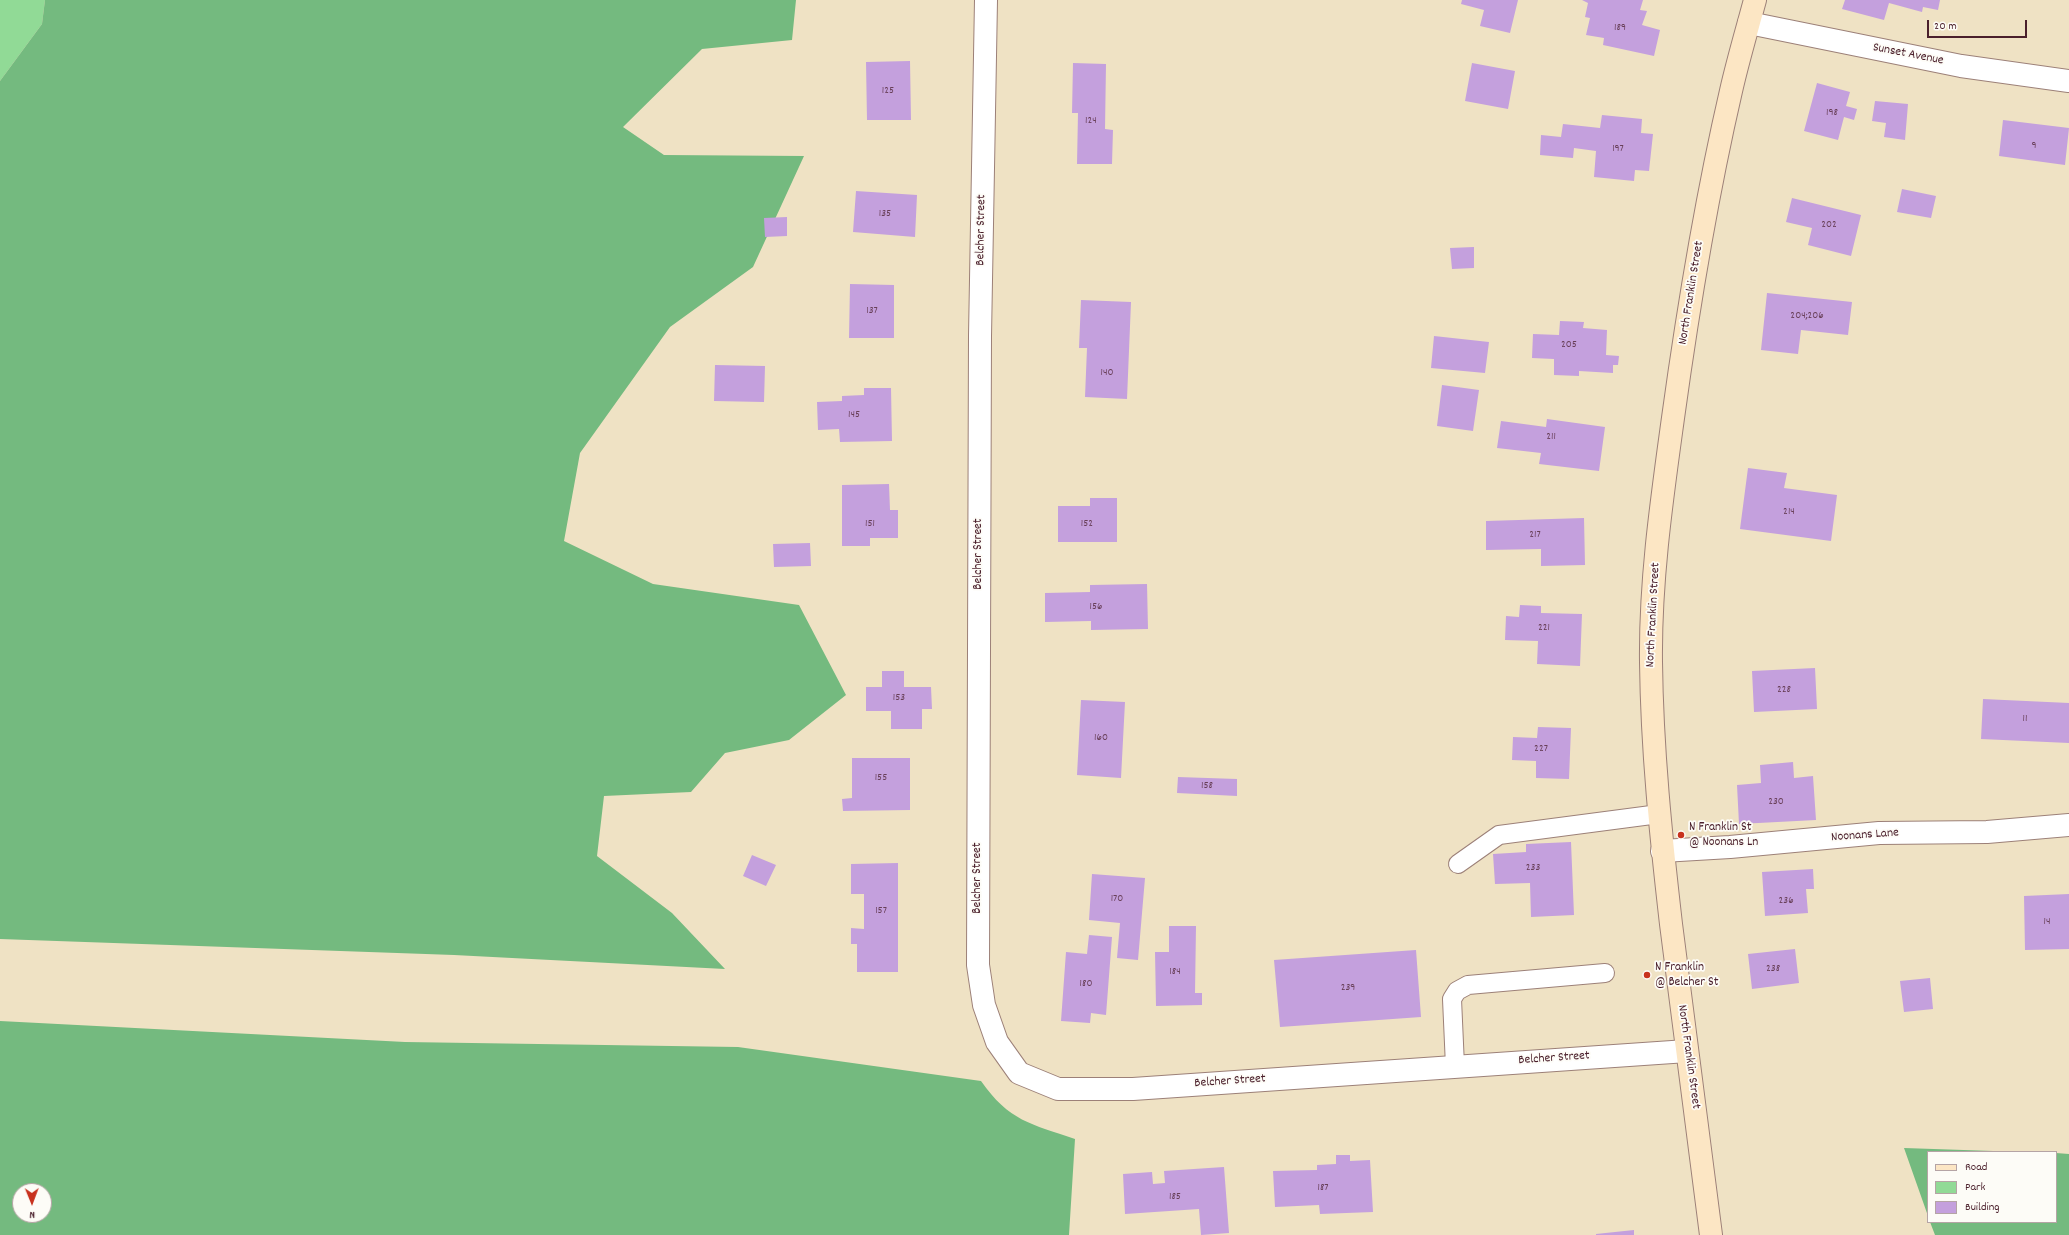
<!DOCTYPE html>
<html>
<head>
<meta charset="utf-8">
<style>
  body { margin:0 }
  #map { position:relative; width:2069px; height:1235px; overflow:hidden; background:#efe2c4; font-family:Dekko,sans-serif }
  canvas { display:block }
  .legend { position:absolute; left:1927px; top:1151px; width:130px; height:72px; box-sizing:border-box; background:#fdfcf7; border:1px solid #b5a4a5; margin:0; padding:5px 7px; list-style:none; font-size:12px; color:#4a1f2b }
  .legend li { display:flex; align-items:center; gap:8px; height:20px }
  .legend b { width:20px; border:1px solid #b5a4a5 }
  .north { position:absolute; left:12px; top:1183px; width:40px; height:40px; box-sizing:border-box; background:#fdfcf7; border:1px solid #b5a4a5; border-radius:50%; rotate:179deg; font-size:11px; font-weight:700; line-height:16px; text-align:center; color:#4a1f2b }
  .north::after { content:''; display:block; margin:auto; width:14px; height:18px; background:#c8321e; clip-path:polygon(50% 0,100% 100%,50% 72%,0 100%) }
  .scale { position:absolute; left:1927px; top:20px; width:100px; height:18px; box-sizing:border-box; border:2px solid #4a1f2b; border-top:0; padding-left:5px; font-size:12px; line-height:14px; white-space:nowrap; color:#4a1f2b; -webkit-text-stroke:3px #fdfcf7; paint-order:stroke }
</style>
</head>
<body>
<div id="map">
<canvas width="2069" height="1235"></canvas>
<ul class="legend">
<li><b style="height:5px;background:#fce6c4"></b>Road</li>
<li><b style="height:11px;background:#91da96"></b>Park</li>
<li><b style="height:11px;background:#c4a0dd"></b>Building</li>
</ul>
<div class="north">N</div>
<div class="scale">20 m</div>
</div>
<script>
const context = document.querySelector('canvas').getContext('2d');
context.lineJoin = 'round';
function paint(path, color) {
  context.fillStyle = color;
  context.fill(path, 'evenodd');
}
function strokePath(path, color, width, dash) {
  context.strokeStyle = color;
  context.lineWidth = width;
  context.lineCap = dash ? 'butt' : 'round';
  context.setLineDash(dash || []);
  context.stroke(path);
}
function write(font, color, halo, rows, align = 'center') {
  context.font = font + ' Dekko,sans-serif';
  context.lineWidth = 3.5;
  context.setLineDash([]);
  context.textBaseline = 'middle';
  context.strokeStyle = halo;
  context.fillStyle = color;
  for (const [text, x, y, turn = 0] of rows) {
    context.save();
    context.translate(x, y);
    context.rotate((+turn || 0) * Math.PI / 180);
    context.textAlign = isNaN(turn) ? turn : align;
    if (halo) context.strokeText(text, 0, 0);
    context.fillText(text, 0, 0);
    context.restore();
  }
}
paint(new Path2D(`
  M0,0H45L42,24L0,81Z`), '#91da96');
paint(new Path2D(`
  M45,0H796L792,40L702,49L623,127L664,155L804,156L753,267L670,327L580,453L564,541L653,584L799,605L846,695L789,740L725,753L691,792L604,796L597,856L672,913L725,969L454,955L0,939V81L42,24Z
  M0,1021L405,1042L738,1047L981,1081C1009,1121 1031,1124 1075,1139L1069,1235H0ZM20,1191H44V1215H20Z
  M1904,1148L2023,1152H1928V1216Z
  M2056,1153L2069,1154V1235H1935L1930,1222H2056Z`), '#74ba7f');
paint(new Path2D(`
  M1462,0H1518L1510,33L1480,26L1484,10L1461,4Z
  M1582,0H1643L1640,10L1647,11L1642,25L1660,30L1654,56L1603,45L1604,38L1586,35L1590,18L1585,17L1588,3Z
  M1845,0H1940L1938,10L1923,7L1922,12L1889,3L1884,20L1842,9Z
  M910,61L911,120H867L866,62Z
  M1073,63L1106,64L1105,129L1113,130L1112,164H1077L1078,113H1072Z
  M1472,63L1515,71L1508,109L1465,101Z
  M1817,83L1850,92L1846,106L1857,109L1854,120L1844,117L1838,140L1804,131Z
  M1875,101L1908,104L1905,140L1884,137L1886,123L1872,121Z
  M1602,115L1642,119L1641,133L1653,134L1649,171L1635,170L1634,181L1594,177L1596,151L1574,148L1573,158L1540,155L1541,135L1561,137L1563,124L1600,128Z
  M2003,120L2069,128L2065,165L1999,156Z
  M1902,189L1936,196L1931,218L1897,212Z
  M856,191L917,195L915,237L853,232Z
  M1792,198L1861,215L1851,256L1808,245L1812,228L1786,222Z
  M787,217V236L765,237L764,218Z
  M1474,247V268L1452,269L1450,248Z
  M850,284L894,285V338H849Z
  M1767,293L1852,302L1848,335L1801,330L1798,354L1761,350Z
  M1081,300L1131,302L1127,399L1085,397L1087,348H1079Z
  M1560,321L1584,322L1583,328L1607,330L1606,355L1619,356L1618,365H1613V373L1579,371V376L1554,375V359L1532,358L1533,334L1559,335Z
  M1434,336L1489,342L1485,373L1431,368Z
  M715,365L765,366L764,402L714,401Z
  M1442,385L1479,390L1473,431L1437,426Z
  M864,388H891L892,441L840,442L839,429L818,430L817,402L842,401V396L864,395Z
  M1547,419L1605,427L1599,471L1539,464L1541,453L1497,448L1501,421L1546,427Z
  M1748,468L1787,473L1784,488L1837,495L1831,541L1740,529Z
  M889,484L890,510H898V538H870V546H842V485Z
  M1090,498H1117V542H1058V506H1090Z
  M1584,518L1585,565L1541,566V549L1486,550V521Z
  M810,543L811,566L774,567L773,544Z
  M1147,584L1148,629L1091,630V621L1045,622V593L1090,592V585Z
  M1520,605L1541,606V613L1582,614L1580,666L1537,664L1538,641L1505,640L1506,616L1519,617Z
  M1815,668L1817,709L1754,712L1752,671Z
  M882,671H904V687H931L932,709H922V729H891V711H866V687H882Z
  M1983,699L2069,703V743L1981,739Z
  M1081,700L1125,702L1121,778L1077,775Z
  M1538,727L1571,728L1569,779L1536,778V761L1512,760L1513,737L1537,738Z
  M852,758H910V810L843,811L842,799L852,798Z
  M1793,762L1794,778L1813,776L1816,820L1739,824L1737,785L1761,783L1760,765Z
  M1178,777L1237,779V796L1177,793Z
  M1571,842L1574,915L1531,917L1530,883L1495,884L1493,854L1526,852V844Z
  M752,855L776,865L766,886L743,876Z
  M898,863V972H857V944H851V928L864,929V894H851V864Z
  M1813,869L1814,889H1806L1808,913L1765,916L1762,872Z
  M1092,874L1145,878L1138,960L1117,958L1120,923L1089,920Z
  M2069,894V949L2025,950L2024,896Z
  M1169,926H1196L1195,993H1202V1005L1156,1006L1155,952H1169Z
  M1089,935L1112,937L1106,1015L1091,1013L1090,1023L1061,1021L1066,952L1087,954Z
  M1795,949L1799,983L1752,989L1748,954Z
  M1416,950L1421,1017L1280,1027L1274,960Z
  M1930,978L1933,1009L1904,1012L1900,981Z
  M1336,1155H1350V1161L1370,1160L1373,1212L1320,1214L1319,1205L1275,1207L1273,1171L1317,1170V1165L1336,1164Z
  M1224,1167L1229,1233L1201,1235L1199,1209L1125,1214L1123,1174L1152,1172L1153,1184L1165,1183L1164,1171Z
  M1634,1230V1235H1596V1234Z`), '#c4a0dd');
const lane = new Path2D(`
  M1458,864L1499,835L1659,814
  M1455,1066L1452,999L1457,991L1468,985L1605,973`);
const street = new Path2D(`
  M986,0L980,336L978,965L984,1005L997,1042L1019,1073L1058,1089H1133L1687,1051
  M1749,23L1961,66L2069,81
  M1662,851L1730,847L1879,833L1987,832L2069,825`);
const secondary = new Path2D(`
  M1711,1235C1698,1131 1684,1028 1671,924C1661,837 1652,750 1651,662C1650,580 1662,498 1673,418C1688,309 1706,199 1731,91C1738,60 1747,30 1755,0`);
strokePath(lane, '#9c8078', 20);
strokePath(street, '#9c8078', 24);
strokePath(secondary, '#9c8078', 24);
strokePath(lane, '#fff', 18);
strokePath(street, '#fff', 22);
strokePath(secondary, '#fce6c4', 22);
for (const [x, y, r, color] of [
  [1681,835,4,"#c8321e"],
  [1647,975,4,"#c8321e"]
]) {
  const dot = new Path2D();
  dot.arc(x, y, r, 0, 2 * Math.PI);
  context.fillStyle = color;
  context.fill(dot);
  strokePath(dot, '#fdfcf7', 1.5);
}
write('11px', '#683f58', null, [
  ["189",1620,28],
  ["125",888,91],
  ["198",1832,113],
  ["124",1091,121],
  ["9",2034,146],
  ["197",1618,149],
  ["135",885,214],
  ["202",1829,225],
  ["137",872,311],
  ["204;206",1807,316],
  ["205",1569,345],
  ["140",1107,373],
  ["145",854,415],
  ["211",1551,437],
  ["214",1789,512],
  ["151",870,524],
  ["152",1087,524],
  ["217",1535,535],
  ["156",1096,607],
  ["221",1544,628],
  ["228",1784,690],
  ["153",899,698],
  ["11",2025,719],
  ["160",1101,738],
  ["227",1541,749],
  ["155",881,778],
  ["158",1207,786],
  ["230",1776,802],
  ["233",1533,868],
  ["170",1117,899],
  ["236",1786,901],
  ["157",881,911],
  ["14",2047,922],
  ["238",1773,969],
  ["184",1175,972],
  ["180",1086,984],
  ["239",1348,988],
  ["187",1323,1188],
  ["185",1175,1197]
]);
write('13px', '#4a1f2b', '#fdfcf7', [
  ["Sunset Avenue",1908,55,11],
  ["Belcher Street",982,230,-89],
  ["North Franklin Street",1692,293,-81],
  ["Belcher Street",979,554,-90],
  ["North Franklin Street",1654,615,-87],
  ["Noonans Lane",1865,836,-4],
  ["Belcher Street",978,878,-90],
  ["North Franklin Street",1688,1057,82],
  ["Belcher Street",1554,1059,-4],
  ["Belcher Street",1230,1082,-4]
]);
write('13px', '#4a1f2b', '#fdfcf7', [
  ["N Franklin St",1689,828],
  ["@ Noonans Ln",1689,843],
  ["N Franklin",1655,968],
  ["@ Belcher St",1655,983]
], 'left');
</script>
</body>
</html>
